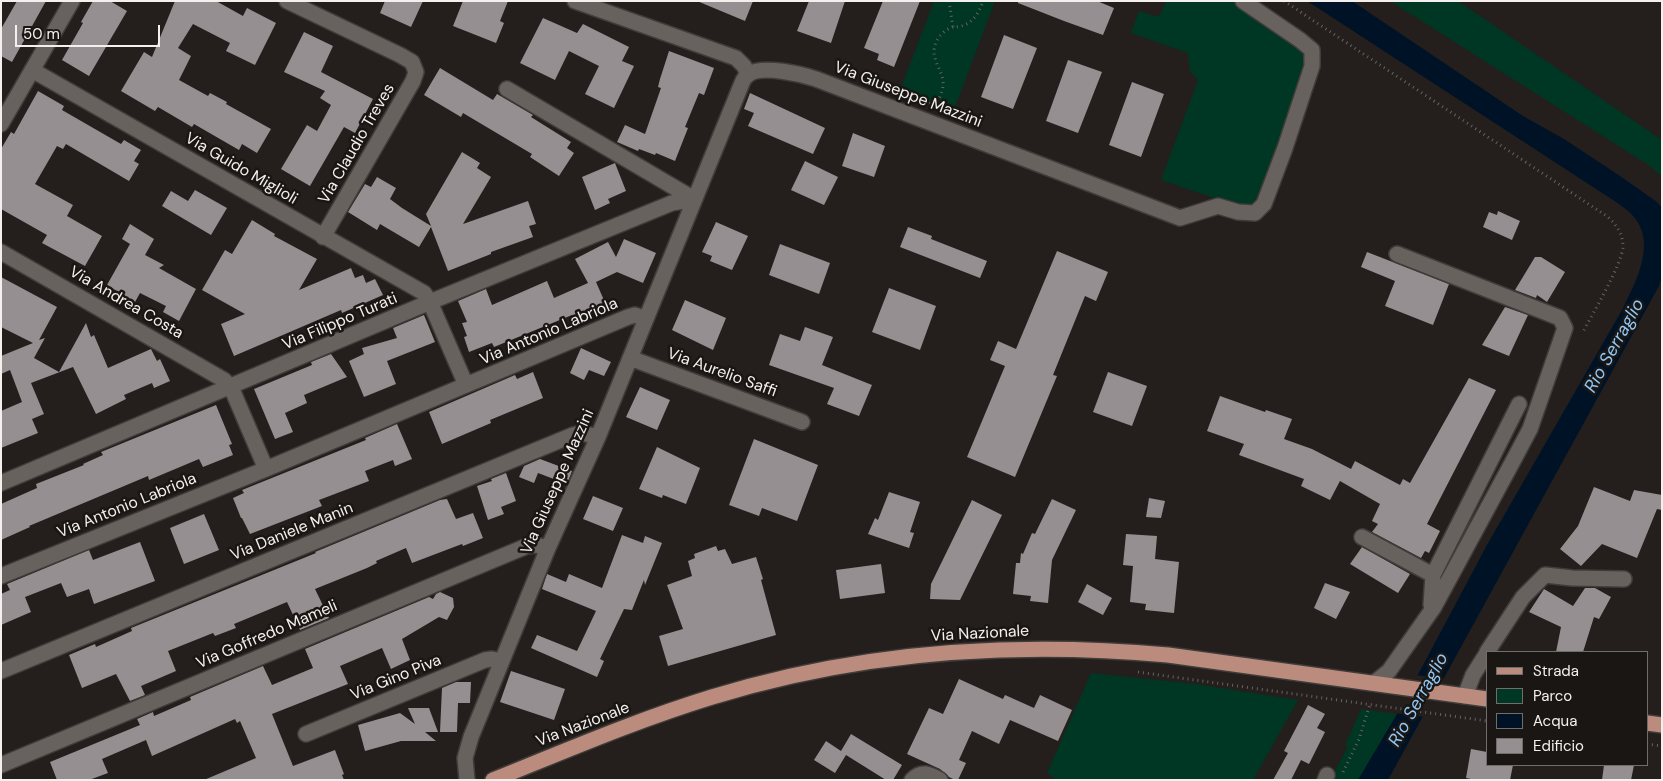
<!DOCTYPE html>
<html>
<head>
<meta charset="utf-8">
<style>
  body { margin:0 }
  #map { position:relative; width:1663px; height:781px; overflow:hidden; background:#241f1c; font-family:"DM Sans",sans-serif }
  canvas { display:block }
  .frame { position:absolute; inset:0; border:2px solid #f3f0ee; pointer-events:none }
  .legend { position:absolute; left:1486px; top:651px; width:162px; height:115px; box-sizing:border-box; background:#1a1613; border:1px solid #716d6b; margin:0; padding:6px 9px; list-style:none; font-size:15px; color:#f3f0ee }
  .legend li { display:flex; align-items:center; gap:10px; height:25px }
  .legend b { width:25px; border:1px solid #716d6b }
  .scale { position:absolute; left:15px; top:25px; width:145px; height:22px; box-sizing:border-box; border:2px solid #f3f0ee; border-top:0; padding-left:6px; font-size:15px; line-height:18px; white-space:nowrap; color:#f3f0ee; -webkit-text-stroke:4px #1a1613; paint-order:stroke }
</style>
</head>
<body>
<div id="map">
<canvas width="1663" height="781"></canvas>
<div class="frame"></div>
<ul class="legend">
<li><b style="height:6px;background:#bb8c7e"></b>Strada</li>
<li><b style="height:14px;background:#003624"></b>Parco</li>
<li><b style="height:14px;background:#001326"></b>Acqua</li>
<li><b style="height:14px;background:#968f92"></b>Edificio</li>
</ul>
<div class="scale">50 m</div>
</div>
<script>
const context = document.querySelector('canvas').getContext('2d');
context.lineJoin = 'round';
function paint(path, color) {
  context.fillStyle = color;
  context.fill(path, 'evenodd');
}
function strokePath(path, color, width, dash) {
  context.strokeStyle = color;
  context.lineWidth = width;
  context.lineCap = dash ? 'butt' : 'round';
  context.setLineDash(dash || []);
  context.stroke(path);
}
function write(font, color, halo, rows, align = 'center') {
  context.font = font + ' "DM Sans",sans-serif';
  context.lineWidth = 5;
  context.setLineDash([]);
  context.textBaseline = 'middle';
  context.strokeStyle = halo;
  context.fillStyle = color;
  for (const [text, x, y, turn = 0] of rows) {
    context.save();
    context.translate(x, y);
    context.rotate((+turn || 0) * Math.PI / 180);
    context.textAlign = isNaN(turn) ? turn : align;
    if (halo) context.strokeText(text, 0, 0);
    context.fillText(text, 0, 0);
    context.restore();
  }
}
paint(new Path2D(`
  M934,1H995L953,113L899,93Z
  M1166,1H1232L1306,52L1308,62L1260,197L1254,206L1247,209L1161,180L1198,80L1190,71L1188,53L1131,33L1139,11L1159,17Z
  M1390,1H1458L1662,140V177L1650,166Z
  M1091,673L1195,684L1298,700L1253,780H1057L1047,773Z
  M1361,709L1397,714L1358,780H1330L1348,746L1345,745Z`), '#003624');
paint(new Path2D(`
  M1307,1H1352L1523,116L1564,139L1620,176L1657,202L1662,208V276L1659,286L1388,780H1358L1397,714L1487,545L1622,310C1634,285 1655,248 1637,221C1631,212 1622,206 1613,200Z`), '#001326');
paint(new Path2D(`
  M1415,675L1446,679L1425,717L1394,713Z`), '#241f1c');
paint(new Path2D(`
  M17,1H46L12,62L1,56V29Z
  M93,1H110L127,11L89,76L62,60L83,23L81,22Z
  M175,1H216L243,16L247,8L276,23L255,65L226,51L230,43L193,24L178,48L191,56L179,80L208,96L210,93L227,102L226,104L271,129L257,153L242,144L239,150L194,124L192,127L158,107L155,111L121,91L144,52L152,57Z
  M385,1H423L411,27L380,13Z
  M463,1H508L500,21L504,23L496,43L453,26Z
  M697,1H753L745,21Z
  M809,1H845L831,43L797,31Z
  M883,1H920L894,67L877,60L879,54L864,48Z
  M1018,1H1097L1114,8L1103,35L1064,21L1018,3Z
  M543,18L577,33L583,24L629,47L622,61L634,66L614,108L585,94L599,66L569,51L555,80L520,63Z
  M304,32L333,46L321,72L373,99L355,133L344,127L310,186L281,169L307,125L317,131L331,105L320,98L325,91L284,72Z
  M1004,35L1037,48L1013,109L981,97Z
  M669,51L714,68L704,95L699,93L685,127L688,128L675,161L656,153L655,155L639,149L638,151L617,142L625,125L645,134L661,88L658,87L660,79Z
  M1068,60L1102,72L1078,133L1046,121Z
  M440,68L493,100L497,94L533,115L531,117L571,142L567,148L574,153L559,176L530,157L532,154L463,113L461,117L424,95Z
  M1132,82L1164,94L1141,157L1109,145Z
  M38,91L64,106L62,110L121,144L124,140L141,150L134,161L139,164L129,181L66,144L63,149L57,146L35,184L73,205L67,216L102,236L85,266L42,243L47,235L1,209V149L11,132L14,134Z
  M750,93L825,128L813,154L748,126L754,113L744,109Z
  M853,133L885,146L874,177L842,166Z
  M462,152L480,163L477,168L491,177L463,224L528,201L536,224L529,226L533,237L491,252V254L448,271L431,227L419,247L380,224L377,230L348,212L365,184L371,187L377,177L396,188L390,199L402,208L431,226L426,214Z
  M805,161L838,177L824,205L791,190Z
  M615,163L626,191L608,199L610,203L595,210L582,177Z
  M195,190L227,208L211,235L162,206L171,191L188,201Z
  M1498,211L1520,221L1512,240L1483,227L1489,212L1497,215Z
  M252,220L275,234L274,236L317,259L299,290L351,268L355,278L363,275L366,283L375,279L383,295L342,313L341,310L234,356L221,324L245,314L202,290L225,250L232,254Z
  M716,222L748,236L732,270L710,261L712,256L702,252Z
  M130,224L154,239L145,255L164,265L159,268L196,289L179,321L163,312L166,306L140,293L135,302L107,285L130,244L122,239Z
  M908,227L932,236L931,239L987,261L980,278L900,247Z
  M624,239L656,253L643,283L617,272L596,282L607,307L586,316L584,313L573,317L572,315L494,347L492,343L469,352L464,337L467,336L462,323L467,322L458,301L486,289L492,305L547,281L554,298L588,283L575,259L608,242L616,257Z
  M780,244L830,263L819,294L769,275Z
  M1057,251L1108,272L1096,301L1085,296L1053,375L1057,376L1015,477L967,457L1005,366L990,360L998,341L1016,349Z
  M1367,252L1449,284L1433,325L1385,306L1395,281L1361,267Z
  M1535,257H1541L1565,272L1547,302L1537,295L1536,298L1515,290Z
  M1,277L57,307L39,340L45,338L34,358L59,372L86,323L91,337L94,335L108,368L151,349L157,361L160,359L170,381L154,388L152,383L124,395L126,399L96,414L73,367L31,383L44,414L32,419L38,433L1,448V411L22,402L10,370L1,374V356L33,343L1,327Z
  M889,288L936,306L920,350L872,332Z
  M685,300L726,318L713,350L672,330Z
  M1505,307L1528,315L1509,356L1482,345Z
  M424,315L435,342L387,361L396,384L364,397L349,361L364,354L362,348L397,338L393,328Z
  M805,327L833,337L822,365L872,385L859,416L827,404L834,388L769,365L780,334L800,341Z
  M581,348L611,362L604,376L589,370L584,380L570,373Z
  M331,354L347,377L304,395L307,403L285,413L293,432L275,439L254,389L312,365L311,362Z
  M533,372L543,398L490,420L491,423L442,444L429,412L515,375L517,379Z
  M1108,372L1147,386L1132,426L1093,412Z
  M1469,378L1496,390L1427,524L1440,531L1429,553L1425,551L1421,558L1372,532L1378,524L1372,521L1380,504L1340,481L1330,500L1301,486L1304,479L1239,455L1244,444L1207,431L1220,396L1265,412L1266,410L1292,419L1284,439L1312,449L1351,469L1355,461L1400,485L1403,479L1410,483Z
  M640,387L670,400L657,430L626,417Z
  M216,405L232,444L229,445L233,455L203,467L199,459L149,480L148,476L29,526L30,527L1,540V504L37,488L36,484L84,465L83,464L103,455L101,452Z
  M397,424L412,459L395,466L393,460L365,471L369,481L319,500L322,506L250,534L242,518H241L233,498L244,493L242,490L366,440L365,438Z
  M754,439L818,465L797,521L762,508L759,516L729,505Z
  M657,447L700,468L686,504L663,495L662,498L639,489Z
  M540,459L572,471L567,484L538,473L534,483L519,477L524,466Z
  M506,473L516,501L501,507L504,514L488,520L477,486L492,481L491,479Z
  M1594,487L1630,501L1634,490L1662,495V510L1657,509L1637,558L1602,544L1581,566L1560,549L1578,526Z
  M889,492L920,502L910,532L914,533L909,548L868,534L875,518L878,520Z
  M593,496L623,508L613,531L583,519Z
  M1149,498L1165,501L1161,518L1146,517Z
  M447,499L456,519L473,513L483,538L463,546L462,544L412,563L406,548L376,561L377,563L367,568L315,589L329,618L300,630L287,602L234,624L236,628L215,636L213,633L168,651L176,671L141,686L145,695L130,701L116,674L82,688L69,655L95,644L96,647L132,631L131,628L316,553L315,552L440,500Z
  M1052,499L1076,510L1052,560L1048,603L1030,601L1031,596L1013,594L1016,563H1020L1021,553L1023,554L1032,533L1035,534Z
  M972,500L1002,515L960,600L930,599L931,584Z
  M204,514L219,550L184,564L170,528Z
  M1126,534L1157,536L1155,559L1179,562L1174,613L1145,610L1146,604L1130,602L1133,566L1123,565Z
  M622,535L643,543L645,536L662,543L645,585L644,580L632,610L624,609L600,659L604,661L597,677L531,648L537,635L577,651L596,611L542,589L547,574L566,582L569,574L602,588Z
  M140,542L155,581L94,604L89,589L67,597L61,583L25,597L31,612L1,625V594L10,590L7,584L89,550L93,560Z
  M716,546L718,551L725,549L732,564L756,557L763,579L761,580L776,635L668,666L659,636L683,629L667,585L692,576L688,561L695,558L694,554Z
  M1362,547L1410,574L1398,593L1350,564Z
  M881,564L885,593L840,599L836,570Z
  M1325,583L1350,592L1336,619L1314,608Z
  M1087,584L1112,598L1103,615L1078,602Z
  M1585,588H1595L1611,597L1599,619L1594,617L1583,652H1556L1561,627L1529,612L1544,589L1573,606Z
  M440,592L453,598L454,607L447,620L439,617L402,639L410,660L391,669L382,648L340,666L348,684L272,714L293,766L335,750L344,774L342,775L344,780H204L256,758L240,721L237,723L235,719L152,756L146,740L102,759L108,773L89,780H57L50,762L140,725L137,719L153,712L154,716L191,700L190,697L263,666L272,685L313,668L305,649L429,597L433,599L436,594Z
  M511,671L565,689L554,720L500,702Z
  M959,679L1003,699L1005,695L1034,708L1040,695L1072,710L1058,741L1010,720L999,744L972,731L959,760L966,763L958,780H955L949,777L940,769L907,754L929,708L943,714Z
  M456,682H471L470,703H458L457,732H440L442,688Z
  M1308,705L1325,714L1317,728L1325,732L1309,764L1301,760L1291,780H1273L1288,753L1284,751Z
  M408,708H429L438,732H425L436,741H401L365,751L358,725L400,713L415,724Z
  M851,734L902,765L893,780H886L846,755L835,773L814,760L826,741L841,751Z
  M1471,749L1487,752V765H1513L1510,780H1476L1466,778Z
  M1604,765H1634L1631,780H1602Z`), '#968f92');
const minor = new Path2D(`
  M287,1L400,55L412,62L416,72L413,81L323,237
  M575,1L736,58L744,66L748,74
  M32,70L424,293L430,302L466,385
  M507,89L694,199
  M1,124L72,1
  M1,252L224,380L231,387L266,469
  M630,358L802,422
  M1,483L430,302L672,203L694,199
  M1362,537L1433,575
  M1,576L266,469L628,317L635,315L646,319
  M1432,606L1431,605L1433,575L1519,404
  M1487,652L1523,597L1545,575L1572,578L1624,579
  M1,671L573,435L582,433L598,437
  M1374,683L1389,671L1434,607L1513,461L1530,429L1565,328L1560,318L1397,254
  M1465,696L1473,675L1487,653
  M306,734L485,660L492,659L501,661
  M1,765L527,546L536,545L548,548
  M467,780L465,758L471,737L548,548L598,437L742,83C743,80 746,76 749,74C763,65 801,74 816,79L1180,218L1218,206L1238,212L1255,213L1264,204L1285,148L1312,66V50L1300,40L1243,1
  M912,780C921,770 930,774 940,780
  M1325,780L1327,775`);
const major = new Path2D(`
  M1647,723L1662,725
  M493,780C565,751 637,720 712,697C861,651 1014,641 1168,655L1487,699`);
strokePath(minor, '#403c39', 18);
strokePath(major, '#403c39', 18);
strokePath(new Path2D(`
  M949,1L953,27C970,27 978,16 983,1
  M1284,1L1608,217C1617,226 1623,234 1623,247C1621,266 1593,313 1583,332
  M929,103L937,104C940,96 944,89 943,81C942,73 937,66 935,58C931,45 940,31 953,27
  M1138,672L1487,721
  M1647,744L1662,746
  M1343,772L1359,739L1370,704`), '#676360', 3, [1, 4]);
strokePath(minor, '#68625f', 15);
strokePath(major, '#bb8c7e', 15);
write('16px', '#f3f0ee', '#1a1613', [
  ["Via Giuseppe Mazzini",908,95,21],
  ["Via Claudio Treves",357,144,-60],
  ["Via Guido Miglioli",241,169,30],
  ["Via Andrea Costa",126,303,30],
  ["Via Filippo Turati",340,322,-23],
  ["Via Antonio Labriola",549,332,-23],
  ["Via Aurelio Saffi",722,373,20],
  ["Via Giuseppe Mazzini",558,482,-66],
  ["Via Antonio Labriola",127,506,-22],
  ["Via Daniele Manin",292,532,-22],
  ["Via Nazionale",980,634,-3],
  ["Via Goffredo Mameli",267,635,-23],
  ["Via Gino Piva",396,678,-22],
  ["Via Nazionale",583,725,-21]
]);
write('italic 18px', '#8fc7f8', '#1a1613', [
  ["Rio Serraglio",1615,346,-61],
  ["Rio Serraglio",1419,700,-61]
]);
</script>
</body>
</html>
